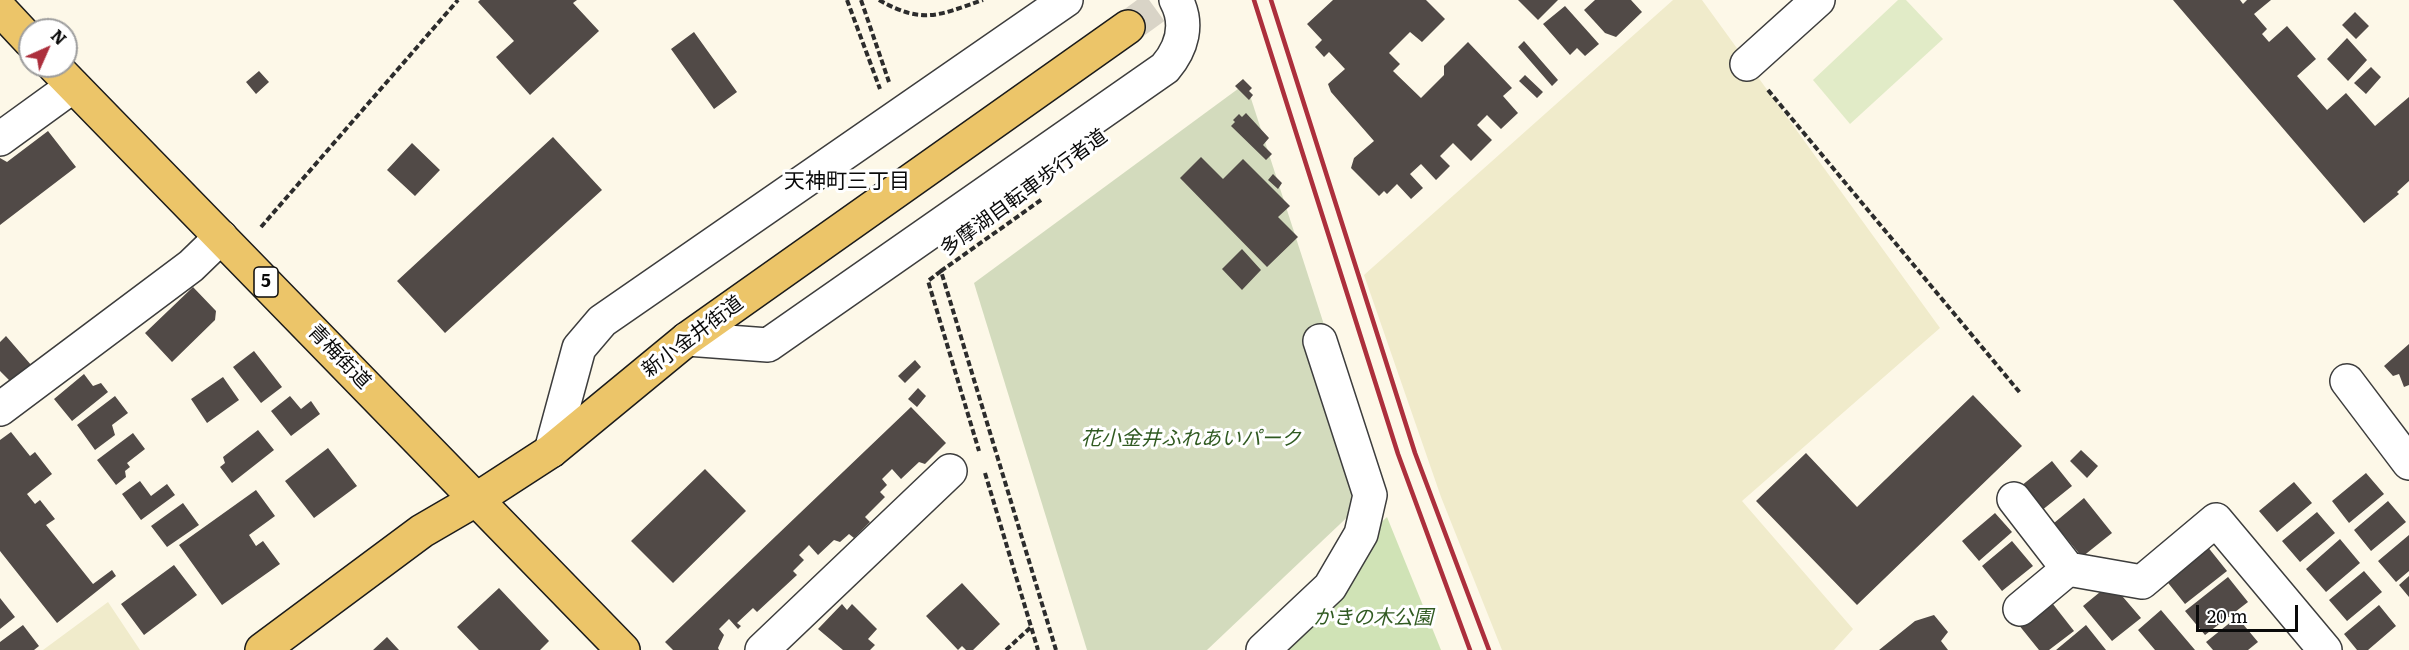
<!DOCTYPE html>
<html>
<head>
<meta charset="utf-8">
<style>
  body { margin:0 }
  #map { position:relative; width:2409px; height:650px; overflow:hidden; background:#fdf8e8; font-family:Literata,serif }
  canvas { display:block }
  .north { position:absolute; left:18px; top:18px; width:60px; height:60px; box-sizing:border-box; background:#fff; border:2px solid #9d9d9d; border-radius:50%; rotate:45deg; font-size:16px; font-weight:700; line-height:24px; text-align:center; color:#0a0a0a }
  .north::after { content:''; display:block; margin:auto; width:21px; height:27px; background:#ac2f3c; clip-path:polygon(50% 0,100% 100%,50% 72%,0 100%) }
  .scale { position:absolute; left:2196px; top:605px; width:102px; height:27px; box-sizing:border-box; border:3px solid #0a0a0a; border-top:0; padding-left:8px; font-size:18px; line-height:21px; white-space:nowrap; color:#0a0a0a; -webkit-text-stroke:4px #fff; paint-order:stroke }
</style>
</head>
<body>
<div id="map">
<canvas width="2409" height="650"></canvas>
<div class="north">N</div>
<div class="scale">20 m</div>
</div>
<script>
const context = document.querySelector('canvas').getContext('2d');
context.lineJoin = 'round';
function paint(path, color) {
  context.fillStyle = color;
  context.fill(path, 'evenodd');
}
function strokePath(path, color, width, dash) {
  context.strokeStyle = color;
  context.lineWidth = width;
  context.lineCap = dash ? 'butt' : 'round';
  context.setLineDash(dash || []);
  context.stroke(path);
}
function write(font, color, halo, rows, align = 'center') {
  context.font = font + ' Literata,"Noto Sans JP",serif';
  context.lineWidth = 6;
  context.setLineDash([]);
  context.textBaseline = 'middle';
  context.strokeStyle = halo;
  context.fillStyle = color;
  for (const [text, x, y, turn = 0] of rows) {
    context.save();
    context.translate(x, y);
    context.rotate((+turn || 0) * Math.PI / 180);
    context.textAlign = isNaN(turn) ? turn : align;
    if (halo) context.strokeText(text, 0, 0);
    context.fillText(text, 0, 0);
    context.restore();
  }
}
paint(new Path2D(`
  M1673,0H1702L1940,328L1742,501L1853,629L1834,650H1502L1441,497L1364,275Z
  M108,602L140,650H43Z`), '#f0ebcb');
paint(new Path2D(`
  M1387,517L1441,650H1246Z`), '#d0e3b6');
paint(new Path2D(`
  M1246,83L1377,489L1207,650H1087L974,283Z`), '#d3dbbd');
paint(new Path2D(`
  M1898,0H1906L1943,39L1850,124L1813,80Z`), '#e1ebc7');
paint(new Path2D(`
  M480,0H577L573,3L599,31L530,95L496,57L514,41L478,2Z
  M1333,0H1426L1445,19L1422,42L1410,32L1389,53L1400,64L1393,71L1421,98L1444,75V66L1468,42L1512,88L1503,96L1518,113L1501,129L1487,115L1477,125L1492,140L1471,161L1453,143L1440,156L1450,166L1436,180L1421,164L1410,174L1423,188L1411,199L1397,184L1387,194L1384,191L1379,196L1351,168L1354,158L1374,141L1331,92L1328,84L1345,69L1329,52L1324,57L1315,47L1322,40L1307,24Z
  M1518,0H1558L1538,20Z
  M1595,0H1631L1642,12L1616,37L1605,33L1584,10Z
  M2173,0H2240L2243,4L2247,0H2271L2254,14L2267,29L2262,34L2269,42L2287,26L2316,59L2297,76L2327,110L2346,93L2375,126L2409,97V181L2397,192L2399,194L2364,223Z
  M1565,6L1599,44L1585,56L1577,48L1570,55L1543,24Z
  M2355,12L2369,26L2356,39L2342,25Z
  M694,32L737,92L714,109L671,49Z
  M2347,38L2367,60L2348,81L2327,59Z
  M1524,41L1558,80L1552,86L1518,47Z
  M2371,67L2381,77L2366,94L2354,83Z
  M259,71L269,82L256,94L246,82Z
  M1525,75L1543,92L1537,98L1519,81Z
  M1243,79L1252,88L1249,91L1253,95L1249,100L1235,86Z
  M1246,113L1269,138L1263,145L1272,154L1266,160L1231,126L1235,122L1233,120L1239,114L1242,117Z
  M48,131L76,167L0,225V158L7,162Z
  M553,137L602,190L445,333L397,281Z
  M412,143L440,170L415,196L387,170Z
  M1201,157L1223,179L1243,159L1290,206L1278,217L1298,237L1267,267L1180,178Z
  M1273,174L1282,183L1278,189L1268,180Z
  M1242,249L1261,270L1242,290L1222,269Z
  M193,287L216,311L215,320L172,362L145,333Z
  M6,336L32,366L12,383L0,371V342Z
  M2409,344V385L2404,387L2399,374L2393,376L2384,366Z
  M254,351L282,387L261,403L233,367Z
  M915,360L921,367L905,383L898,376Z
  M84,374L93,386L101,383L108,392L72,421L54,399Z
  M223,377L239,400L207,423L191,399Z
  M918,388L926,396L917,407L908,399Z
  M1973,395L2022,446L1857,605L1756,501L1806,453L1857,507Z
  M115,396L128,413L112,425L115,435L95,450L77,425Z
  M290,396L301,409L311,401L320,414L291,436L271,411Z
  M911,407L946,443L925,464L919,462L901,479L892,469L882,479L887,485L880,492L885,497L865,517L870,522L854,538L849,534L840,542L834,540L818,555L809,545L799,555L804,560L793,571L797,575L757,612L753,608L737,623L741,626L738,629L729,619L719,629L724,635L718,648L719,650H673L665,642Z
  M258,430L274,450L232,483L220,467L225,463L223,457Z
  M11,432L30,456L35,452L52,474L27,494L35,504L40,500L55,519L46,525L93,584L112,570L116,576L57,623L0,551V440Z
  M133,433L145,449L127,463L130,467L125,471L126,477L116,485L97,460Z
  M328,448L357,486L314,518L285,481Z
  M2081,450L2098,466L2087,478L2070,461Z
  M2052,461L2072,486L2041,511L2021,486Z
  M705,469L746,511L673,583L631,541Z
  M2366,473L2384,494L2349,523L2332,501Z
  M140,481L151,496L167,484L175,495L141,520L122,494Z
  M2294,482L2312,503L2277,532L2259,511Z
  M256,490L275,516L249,535L256,546L263,541L280,564L222,605L179,545Z
  M2084,498L2112,533L2082,557L2054,523Z
  M2388,501L2406,522L2371,551L2354,530Z
  M183,503L199,525L167,547L151,526Z
  M2317,512L2335,533L2300,562L2282,541Z
  M1995,513L2012,532L1979,561L1962,541Z
  M2409,535V571L2396,582L2378,561Z
  M2340,539L2360,563L2326,592L2306,569Z
  M2012,541L2033,566L2002,591L1982,566Z
  M2207,546L2227,571L2185,604L2165,579Z
  M174,565L197,595L144,635L121,604Z
  M2364,571L2382,592L2347,621L2329,600Z
  M2409,576V597L2399,585Z
  M2228,577L2248,602L2205,635L2185,611Z
  M962,583L1000,624L973,650H966L962,646L958,650L926,616Z
  M2111,583L2141,618L2112,641L2083,606Z
  M499,588L549,641L540,650H479L457,627Z
  M0,598L15,617L0,629Z
  M2049,599L2074,631L2049,650H2039L2018,624Z
  M842,604L847,610L852,604L877,629L868,639L875,645L870,650H843L818,629Z
  M2379,605L2396,626L2368,650H2357L2344,634Z
  M2161,610L2195,650H2155L2138,630Z
  M1934,615L1948,632L1941,641L1948,650H1879L1915,621Z
  M2237,617L2258,642L2248,650H2213L2206,642Z
  M23,625L39,646L34,650H0V642Z
  M2086,625L2106,650H2056Z
  M387,637L399,650H373Z`), '#514a47');
strokePath(new Path2D(`
  M1128,27L1165,0`), '#d9d4c7', 33, [33, 16]);
const minor = new Path2D(`
  M1747,64L1818,0
  M0,139L73,86
  M687,339L768,345L1165,68C1182,48 1189,24 1176,0
  M2347,381L2409,463
  M0,409L191,266L221,237
  M551,451L579,348L602,321L1066,0
  M2014,499L2068,569L2142,582L2216,520L2325,650
  M2020,609L2068,569
  M762,650L950,471
  M1263,650L1330,587L1361,534L1370,495L1320,341`);
const major = new Path2D(`
  M0,9L30,41
  M54,66L623,650
  M262,650L422,531L477,499L551,451L687,339L1128,27`);
strokePath(minor, '#3d3d3d', 36);
strokePath(major, '#1b1b1b', 36);
strokePath(new Path2D(`
  M847,0L880,89
  M861,0L889,82
  M879,0C923,25 939,15 983,0
  M1768,90L2021,394
  M1041,200L941,271L1056,650
  M261,227L458,0
  M941,271L928,281L979,451
  M985,473L1038,650
  M1006,650L1031,627`), '#2c2c2c', 4, [6, 3]);
strokePath(minor, '#fff', 33);
strokePath(major, '#ecc569', 33);
strokePath(new Path2D(`
  M1254,0L1398,454L1470,650
  M1271,0L1415,453L1489,650`), '#ac2f3c', 4.5);
for (const [x, y, w] of [
  [266,282,24]
]) {
  const box = new Path2D();
  box.roundRect(x - w / 2, y - 15, w, 30, 4.5);
  context.fillStyle = '#fff';
  context.fill(box);
  strokePath(box, '#0a0a0a', 1.5);
}
write('bold 18px', '#0a0a0a', null, [
  ["5",266,282]
]);
write('20px', '#0a0a0a', '#fff', [
  ["多摩湖自転車歩行者道",1024,193,-36],
  ["新小金井街道",693,337,-37],
  ["青梅街道",339,357,46]
]);
write('italic 20px', '#305a21', '#fff', [
  ["花小金井ふれあいパーク",1191,439],
  ["かきの木公園",1373,618]
]);
write('21px', '#0a0a0a', '#fff', [
  ["天神町三丁目",847,182]
]);
</script>
</body>
</html>
